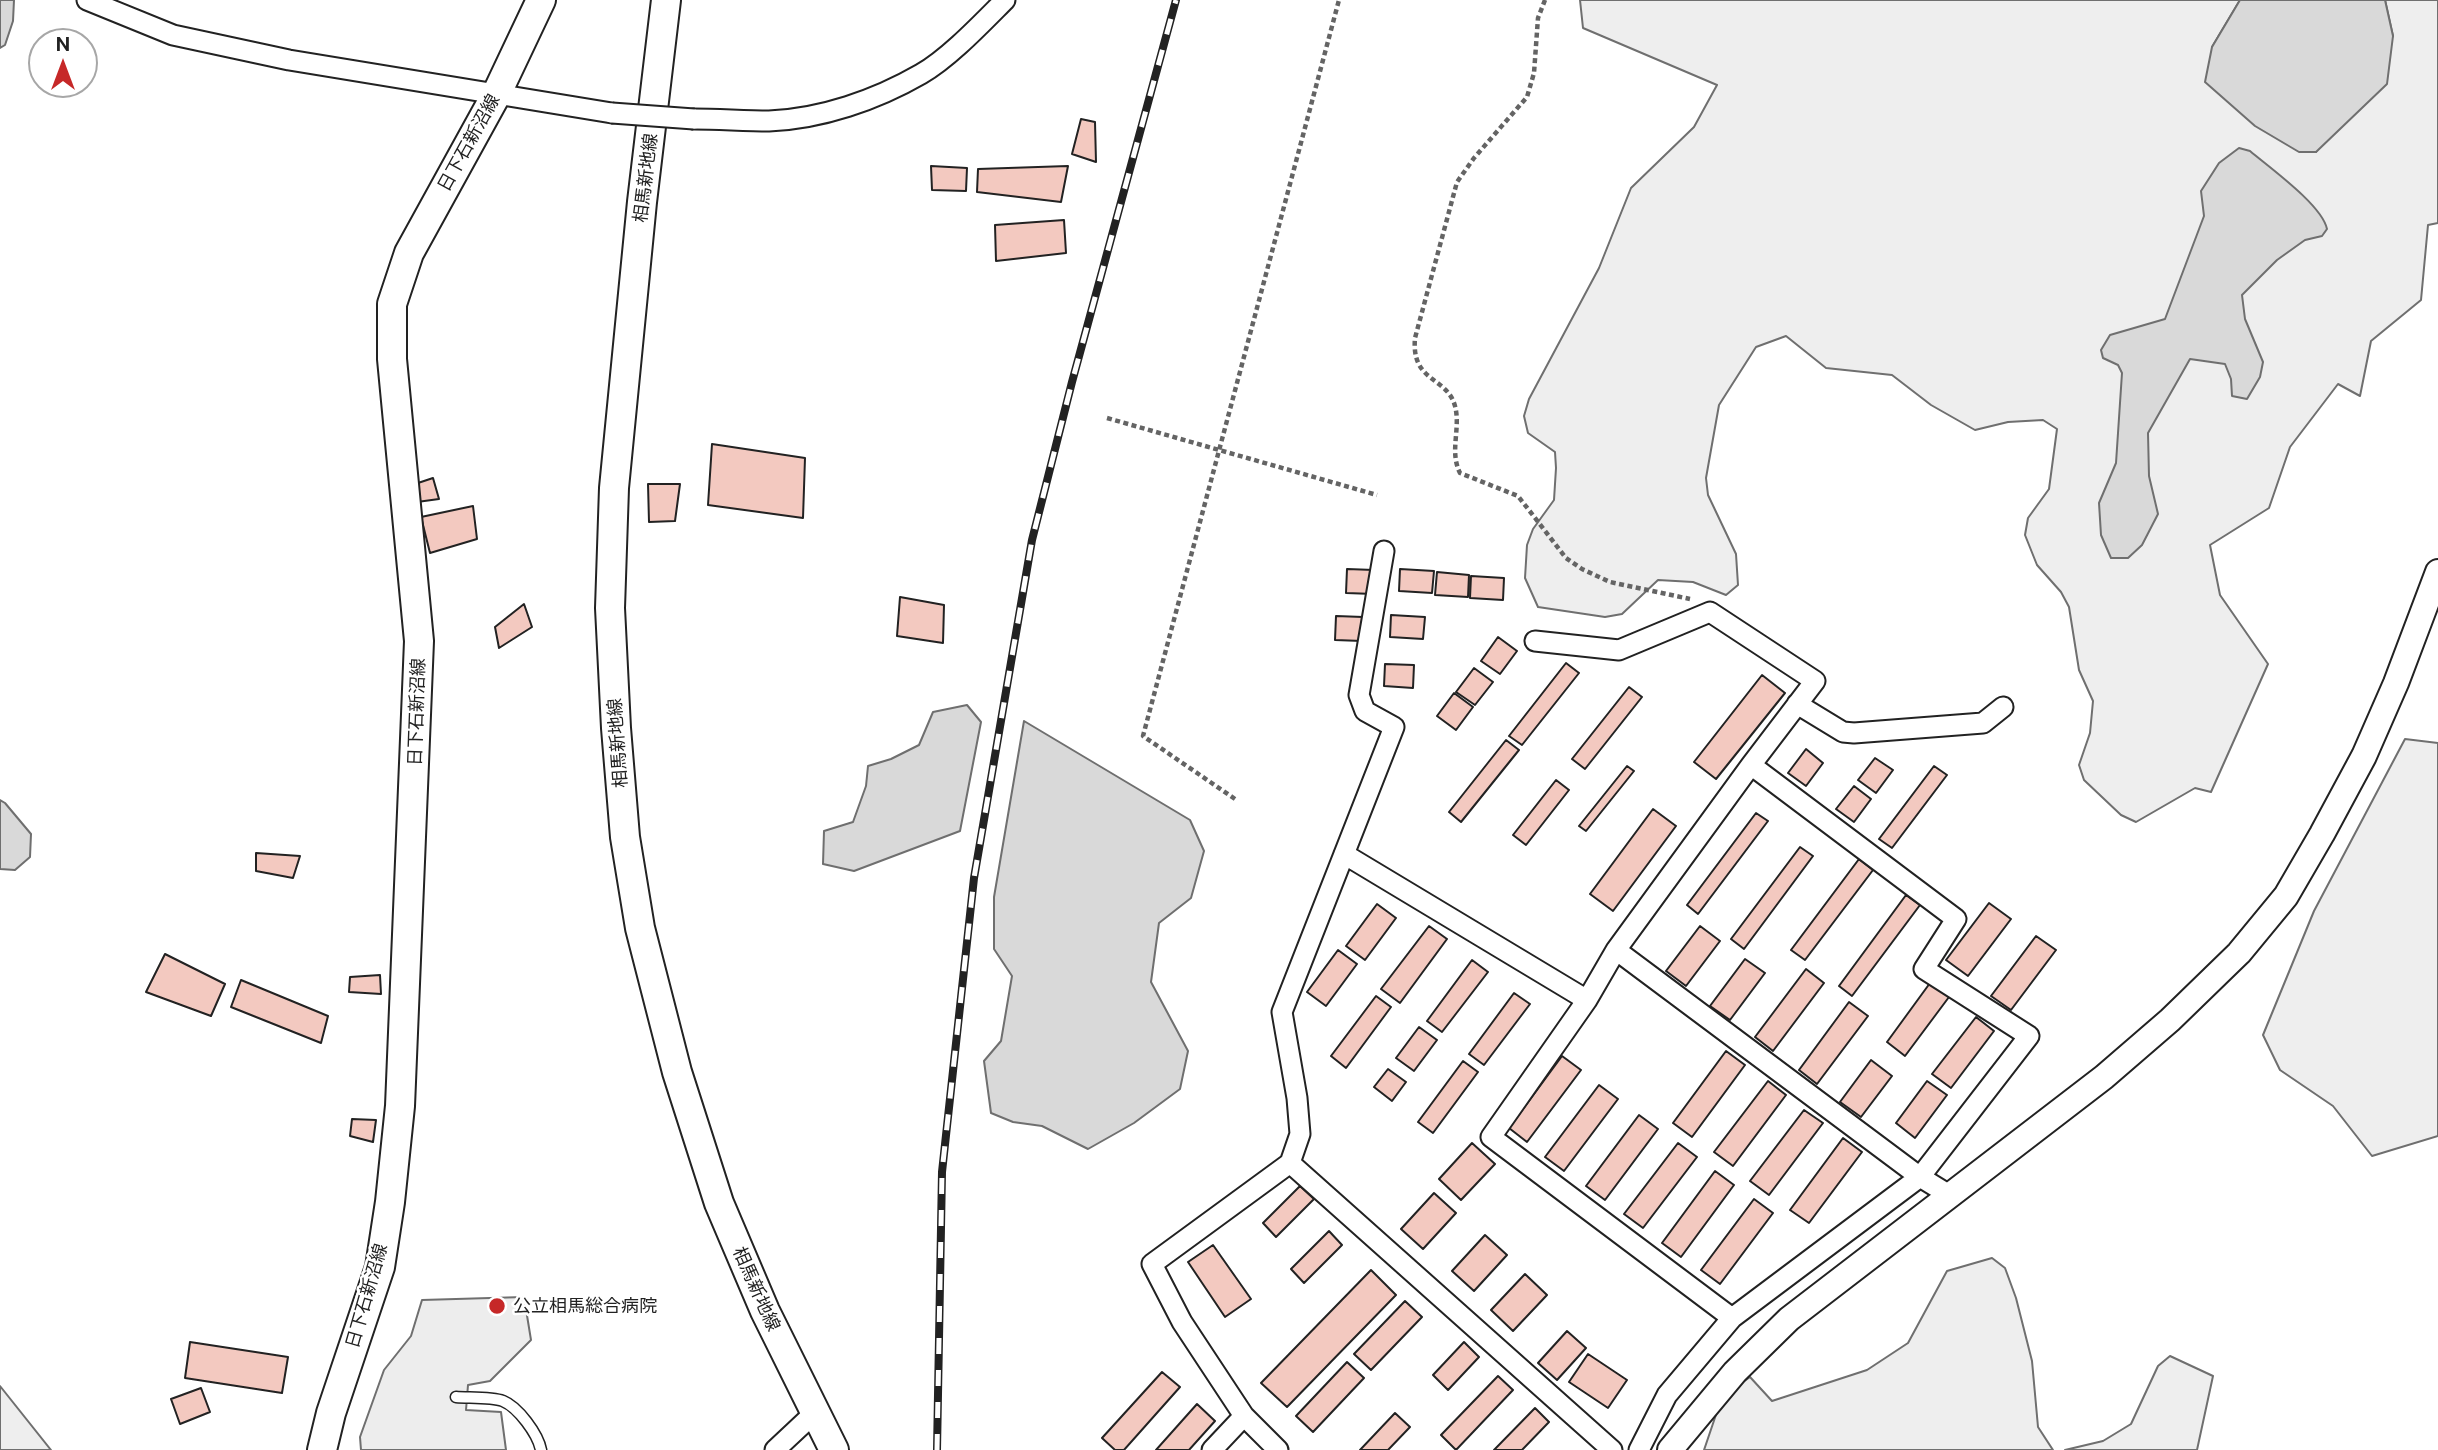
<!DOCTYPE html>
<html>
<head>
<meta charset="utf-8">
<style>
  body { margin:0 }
  #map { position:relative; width:2438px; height:1450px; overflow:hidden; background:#fff; font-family:"Public Sans",sans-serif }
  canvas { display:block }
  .north { position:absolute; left:28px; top:28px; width:70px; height:70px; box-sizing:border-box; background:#fff; border:2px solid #a7a7a7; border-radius:50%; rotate:0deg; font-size:19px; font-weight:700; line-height:28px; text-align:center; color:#222 }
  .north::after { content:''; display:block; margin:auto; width:24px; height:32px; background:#c62828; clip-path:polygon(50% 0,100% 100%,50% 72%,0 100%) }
</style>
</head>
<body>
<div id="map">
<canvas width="2438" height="1450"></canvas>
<div class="north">N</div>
</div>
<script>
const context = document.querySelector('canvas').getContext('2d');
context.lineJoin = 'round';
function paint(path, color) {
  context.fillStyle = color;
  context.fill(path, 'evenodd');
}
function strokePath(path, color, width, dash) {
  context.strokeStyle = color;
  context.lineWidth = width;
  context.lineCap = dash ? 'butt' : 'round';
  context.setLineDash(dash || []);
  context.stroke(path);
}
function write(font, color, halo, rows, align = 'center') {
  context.font = font + ' "Public Sans","Noto Sans JP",sans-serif';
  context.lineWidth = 5;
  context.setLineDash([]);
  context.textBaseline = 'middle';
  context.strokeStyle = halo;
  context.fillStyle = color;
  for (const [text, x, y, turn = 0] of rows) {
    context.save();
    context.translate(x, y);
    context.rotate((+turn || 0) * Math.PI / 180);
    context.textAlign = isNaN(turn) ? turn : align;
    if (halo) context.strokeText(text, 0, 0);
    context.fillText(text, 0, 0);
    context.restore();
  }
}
const green = new Path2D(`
  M1580,0H2240L2212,47L2316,152L2393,36L2385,0H2438V223L2428,225L2421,300L2371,341L2360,396L2338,384L2290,447L2269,508L2210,545L2220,595L2268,664L2211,792L2195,788L2136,822L2121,815L2084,780L2079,765L2090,733L2093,701L2079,670L2069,607L2061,592L2037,565L2025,535L2028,518L2049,489L2057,429L2043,420L2008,422L1975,430L1931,405L1892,375L1826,368L1786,336L1756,347L1719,405L1706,478L1708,495L1736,554L1738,585L1726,595L1693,582L1658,580L1622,614L1605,617L1538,607L1525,578L1527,545L1533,529L1554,500L1556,468L1555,452L1528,433L1524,416L1529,399L1599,268L1631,188L1694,127L1717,85L1583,28Z
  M2405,739L2438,743V1136L2372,1156L2333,1106L2280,1070L2263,1035L2314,911Z
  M1992,1258L2005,1268L2016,1298L2032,1361L2038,1427L2053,1450H1704L1722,1397L1750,1377L1772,1401L1867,1370L1908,1343L1947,1271Z
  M2170,1356L2213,1376L2197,1450H2065L2103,1441L2131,1424L2158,1366Z
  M0,1386L51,1450H0Z`);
paint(green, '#eee');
strokePath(green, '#6f6f6f', 2);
const parking = new Path2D(`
  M524,1297L531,1340L490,1381L468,1385L466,1410L501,1412L506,1450H361L360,1437L384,1370L411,1336L422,1300Z`);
paint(parking, '#ededed');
strokePath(parking, '#6f6f6f', 2);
const water = new Path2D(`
  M0,0H14L13,21L5,45L0,48Z
  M2240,0H2385L2393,36L2387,84L2316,152H2299L2255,126L2205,82L2212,47Z
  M2239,148L2250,151C2270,168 2322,205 2327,229L2322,236L2305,240L2277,260L2242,295L2245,319L2263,362L2260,377L2247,399L2232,396L2231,379L2225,364L2190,359L2148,433L2149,476L2158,514L2142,545L2128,558H2111L2101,535L2099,503L2116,463L2122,373L2118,365L2103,358L2101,350L2110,335L2165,319L2204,216L2201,191L2219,163Z
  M967,705L981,722L960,831L854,871L823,864L824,831L853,822L866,786L868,766L891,759L919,745L933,712Z
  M1024,721L1190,820L1204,851L1191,898L1159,923L1151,982L1188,1051L1180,1089L1134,1123L1088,1149L1042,1126L1013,1122L991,1113L984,1061L1001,1041L1012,976L994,949V897Z
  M0,800L5,803L31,834L30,857L15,870L0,869Z`);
paint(water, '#d9d9d9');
strokePath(water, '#6f6f6f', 2);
const building = new Path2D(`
  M1081,119L1095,122L1096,162L1072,154Z
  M931,166L967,168L966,191L932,190Z
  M1068,166L1061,202L977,192L978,169Z
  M1064,220L1066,253L996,261L995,225Z
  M712,444L805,458L803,518L708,505Z
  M433,478L439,499L417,502L415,484Z
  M648,484H680L675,521L649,522Z
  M473,506L477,539L430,553L421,517Z
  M1347,569L1374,570V594L1346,593Z
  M1400,569L1434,571L1432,593L1399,591Z
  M1437,572L1469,575L1468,597L1435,595Z
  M1471,576L1504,578L1503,600L1470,598Z
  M900,597L944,605L943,643L897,636Z
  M524,604L532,627L499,648L495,627Z
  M1391,615L1425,617L1423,639L1390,637Z
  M1336,616L1363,617L1362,641L1335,640Z
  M1498,637L1517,651L1500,674L1481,661Z
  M1566,663L1579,673L1522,745L1509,736Z
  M1385,664L1414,665L1413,688L1384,686Z
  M1474,668L1493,682L1475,705L1456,692Z
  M1762,675L1785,693L1716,779L1694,762Z
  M1629,687L1642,697L1585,769L1572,759Z
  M1454,693L1473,707L1456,730L1437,716Z
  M1506,740L1519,750L1461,822L1449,812Z
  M1806,749L1823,763L1806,786L1788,773Z
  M1875,758L1893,770L1876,793L1858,780Z
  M1627,766L1634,771L1586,831L1579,826Z
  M1934,766L1947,775L1892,848L1879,839Z
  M1556,780L1569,790L1526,845L1513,835Z
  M1854,786L1871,799L1854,822L1836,809Z
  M1653,809L1676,826L1613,911L1590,894Z
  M1756,813L1768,821L1698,914L1687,905Z
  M1800,847L1813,856L1744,949L1731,939Z
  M256,853L300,856L293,878L256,871Z
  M1859,859L1873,870L1805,960L1791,950Z
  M1906,895L1920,905L1852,996L1839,986Z
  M1989,903L2011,919L1968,976L1946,960Z
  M1377,904L1396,918L1365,960L1346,946Z
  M1429,926L1447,939L1400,1003L1381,989Z
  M1700,926L1720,941L1686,986L1666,971Z
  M2036,936L2056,950L2011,1010L1991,996Z
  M1338,950L1357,964L1326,1006L1307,992Z
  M165,954L225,984L211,1016L146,992Z
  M1745,959L1765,973L1730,1020L1710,1006Z
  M1472,960L1488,972L1442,1032L1427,1021Z
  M1806,969L1824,983L1773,1051L1755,1037Z
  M380,975L381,994L349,992L350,977Z
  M241,980L328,1016L321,1043L231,1007Z
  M1930,983L1949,997L1905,1056L1887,1042Z
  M1514,993L1530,1004L1484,1065L1469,1054Z
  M1376,996L1391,1007L1346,1068L1331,1056Z
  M1849,1002L1868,1016L1817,1084L1799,1070Z
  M1976,1017L1994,1031L1951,1088L1932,1074Z
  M1419,1027L1437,1040L1414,1071L1396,1058Z
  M1726,1051L1745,1065L1692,1137L1673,1123Z
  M1562,1056L1581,1070L1527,1142L1509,1128Z
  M1871,1060L1892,1076L1861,1117L1840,1102Z
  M1463,1061L1478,1072L1433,1133L1418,1122Z
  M1388,1069L1406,1082L1392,1101L1374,1087Z
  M1768,1081L1786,1095L1733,1166L1714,1152Z
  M1927,1081L1947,1095L1915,1138L1896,1123Z
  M1599,1085L1618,1099L1564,1171L1545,1157Z
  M1804,1110L1823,1123L1769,1195L1750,1181Z
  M1639,1115L1658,1129L1605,1200L1586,1186Z
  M352,1119L376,1120L373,1142L350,1136Z
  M1843,1138L1862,1152L1809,1223L1790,1210Z
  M1472,1143L1495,1164L1461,1200L1439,1179Z
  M1678,1143L1697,1157L1643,1228L1624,1214Z
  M1715,1171L1734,1185L1681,1257L1662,1243Z
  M1300,1186L1314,1199L1276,1237L1263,1223Z
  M1434,1193L1456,1213L1423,1249L1401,1229Z
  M1754,1199L1773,1213L1720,1284L1701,1270Z
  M1329,1231L1342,1245L1304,1283L1291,1269Z
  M1485,1235L1507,1255L1474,1291L1452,1271Z
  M1213,1245L1251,1299L1225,1317L1188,1262Z
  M1371,1270L1396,1295L1287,1407L1261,1383Z
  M1525,1274L1547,1295L1513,1331L1491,1310Z
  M1405,1301L1422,1317L1371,1370L1354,1354Z
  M1567,1331L1586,1348L1557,1380L1538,1363Z
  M190,1342L288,1357L282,1393L185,1378Z
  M1464,1342L1479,1357L1448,1390L1433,1375Z
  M1588,1354L1627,1380L1608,1408L1569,1382Z
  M1347,1362L1364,1378L1313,1432L1296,1416Z
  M1162,1372L1180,1387L1124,1450H1115L1102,1438Z
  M1498,1376L1513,1390L1456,1450L1441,1435Z
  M201,1388L210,1412L180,1424L171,1399Z
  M1197,1404L1215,1421L1189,1450H1156Z
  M1535,1408L1549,1422L1522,1450H1494Z
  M1395,1413L1410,1427L1388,1450H1360Z`);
paint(building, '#f3c9c0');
strokePath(building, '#222', 2);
const service = new Path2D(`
  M456,1397C469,1398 492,1397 503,1401C518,1407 538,1434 541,1450`);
const minor = new Path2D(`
  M87,0L173,35L289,60L612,113
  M694,119C719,119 744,121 769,121C821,119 876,100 921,74C949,58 982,23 1005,0
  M1535,641L1619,650L1710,612L1815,681L1751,765L1616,950L1587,1000L1491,1137L1732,1318
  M1797,704L1843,732L1854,733L1983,723L2003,707
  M1344,854L1587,1000
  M1616,950L1920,1177L1951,1196
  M1290,1163L1612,1450
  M775,1450L807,1420L813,1411
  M1212,1450L1244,1416
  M1278,1450L1244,1416L1182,1322L1152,1264L1290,1163L1300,1134L1297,1098L1282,1012L1394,727L1365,711L1359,695L1384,551
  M1639,1450L1667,1395L1732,1318L1920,1177L2029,1036L1924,969L1956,919L1751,765`);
const tertiary = new Path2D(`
  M1670,1450L1735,1372L1789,1319L2104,1077L2170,1020L2239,953L2286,896L2322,834L2364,756L2396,683L2438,572`);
const secondary = new Path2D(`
  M666,0L642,202L614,488L610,608L616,728L625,837L640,928L677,1072L719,1203L765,1311L834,1450
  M322,1450L331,1413L380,1267L390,1202L400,1106L419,641L392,359V304L409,253L496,95L541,0`);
strokePath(service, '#222', 13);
strokePath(minor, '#222', 23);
strokePath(tertiary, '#222', 28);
strokePath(secondary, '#222', 32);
strokePath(new Path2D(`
  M1545,0L1538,18L1534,73L1527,97L1474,158L1457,182L1415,338C1411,383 1447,376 1455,406C1461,429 1449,451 1460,473L1518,496L1566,558L1582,569L1610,582L1690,599
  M1107,418L1377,495
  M1235,799L1143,736L1339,0`), '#646464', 4.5, [5, 3.5]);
strokePath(service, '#fff', 10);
strokePath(minor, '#fff', 19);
strokePath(tertiary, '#fff', 24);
strokePath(secondary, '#fff', 28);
const rail = new Path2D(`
  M937,1450L942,1172L974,878L1032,540L1072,382L1176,0`);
strokePath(rail, '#222', 8);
strokePath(rail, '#fff', 5, [16]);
const minorBridge = new Path2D(`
  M612,113L694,119`);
strokePath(minorBridge, '#222', 23, []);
strokePath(minorBridge, '#fff', 19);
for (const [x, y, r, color] of [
  [497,1306,9,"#c62828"]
]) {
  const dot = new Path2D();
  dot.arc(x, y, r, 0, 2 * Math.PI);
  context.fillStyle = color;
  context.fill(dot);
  strokePath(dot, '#fff', 2.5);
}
write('18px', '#222', '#fff', [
  ["日下石新沼線",469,143,-61],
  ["相馬新地線",646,178,-83],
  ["日下石新沼線",417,712,-88],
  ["相馬新地線",618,743,-94],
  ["相馬新地線",756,1289,66],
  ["日下石新沼線",367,1296,-74]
]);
write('18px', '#222', '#fff', [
  ["公立相馬総合病院",513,1306]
], 'left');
</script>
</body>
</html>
